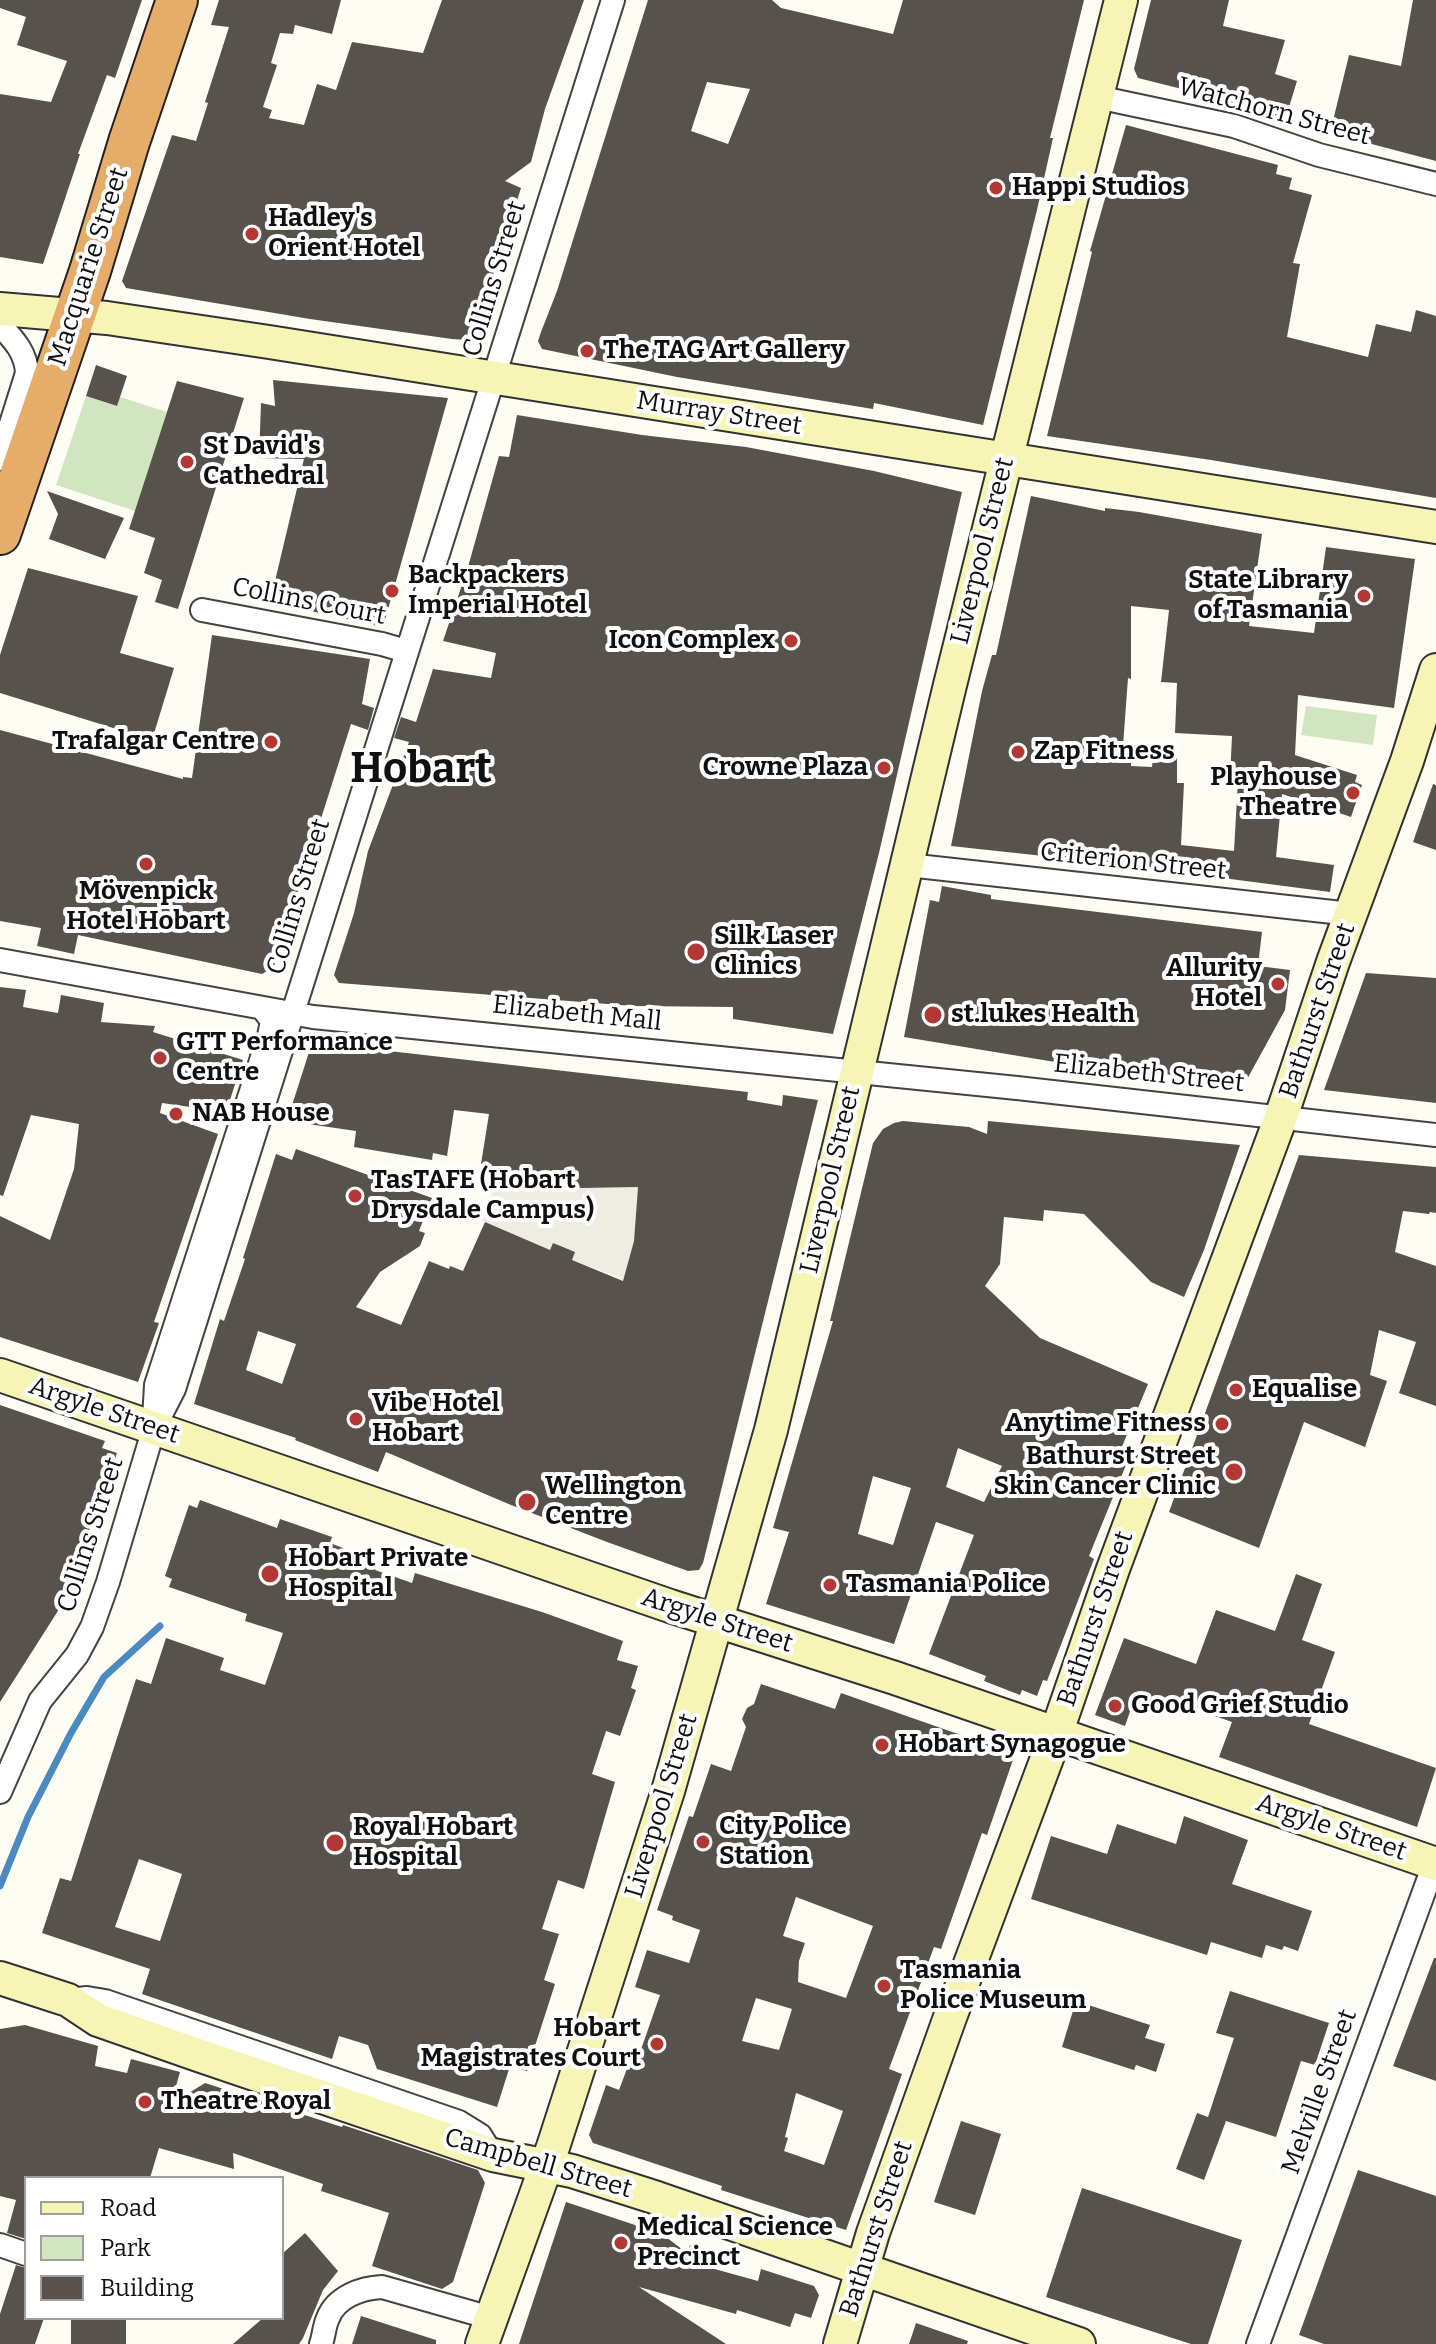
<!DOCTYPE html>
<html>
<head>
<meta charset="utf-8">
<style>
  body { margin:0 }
  #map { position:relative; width:1436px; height:2344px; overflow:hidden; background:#fefdf4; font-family:Bitter,serif }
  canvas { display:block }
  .legend { position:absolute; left:24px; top:2176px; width:260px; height:144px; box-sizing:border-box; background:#fff; border:2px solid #9f9f9f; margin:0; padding:10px 14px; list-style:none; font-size:24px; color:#101010 }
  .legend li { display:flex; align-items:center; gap:16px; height:40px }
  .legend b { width:40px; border:2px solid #9f9f9f }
</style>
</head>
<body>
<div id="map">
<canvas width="1436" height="2344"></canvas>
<ul class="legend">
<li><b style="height:10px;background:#f7f5b6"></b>Road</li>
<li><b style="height:22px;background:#d1e6c0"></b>Park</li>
<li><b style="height:22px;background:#58524d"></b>Building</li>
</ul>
</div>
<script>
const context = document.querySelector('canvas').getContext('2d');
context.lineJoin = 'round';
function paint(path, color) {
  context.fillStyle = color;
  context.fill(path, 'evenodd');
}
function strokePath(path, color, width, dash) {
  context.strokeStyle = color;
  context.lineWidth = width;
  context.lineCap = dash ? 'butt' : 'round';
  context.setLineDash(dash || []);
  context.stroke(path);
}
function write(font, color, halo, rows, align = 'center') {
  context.font = font + ' Bitter,serif';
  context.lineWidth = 8;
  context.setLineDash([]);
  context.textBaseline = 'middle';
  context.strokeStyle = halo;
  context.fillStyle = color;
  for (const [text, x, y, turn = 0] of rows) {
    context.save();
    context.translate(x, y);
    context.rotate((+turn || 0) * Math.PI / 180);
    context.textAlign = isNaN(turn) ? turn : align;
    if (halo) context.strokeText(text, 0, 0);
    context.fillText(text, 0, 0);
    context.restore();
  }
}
paint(new Path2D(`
  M86,396L116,406L120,397L167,412L135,511L56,485Z
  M1306,706L1377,715L1373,745L1301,735Z`), '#d1e6c0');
paint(new Path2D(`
  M494,1184L527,1188L529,1185L584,1188L638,1187L634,1241L624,1279L572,1260L575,1252L563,1247L553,1243L550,1250L480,1220L490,1200Z`), '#efece2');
strokePath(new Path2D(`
  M0,1886L28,1817L71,1733L104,1677L160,1626`), '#4b89c0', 7);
paint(new Path2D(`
  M0,0H142L115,78L107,75L78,154H80L43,264L0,257V94L51,102L67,61L17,45L26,17L0,8Z
  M219,0H341L332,34L295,25L293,34L280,33L271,63L277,65L263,107L272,110L269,118L304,125L317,84L336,90L352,42L423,53L442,0H584L545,109L531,162L505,181L521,188L473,337L468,340L452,339L310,319L126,288L122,281L172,135L196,141L208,103L205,102L229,27L211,25Z
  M648,0H772L781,8L893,34L903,0H1084L1050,138H1053L1037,210L983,425L874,403L873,409L677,377L542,349L538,341L541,332L557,291ZM707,82L750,89L728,144L691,131Z
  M1151,0H1229L1223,26L1285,40L1275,74L1297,81L1285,120L1230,106L1232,98L1206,92L1202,94L1138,78L1134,69Z
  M1413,0H1436V161L1330,133L1349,55L1401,66Z
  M1126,125L1278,165L1276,174L1292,178L1289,189L1312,195L1293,263L1300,264L1287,337L1368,357L1376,324L1411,332L1416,310L1436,316V498L1211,460L1047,436L1092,252L1090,251Z
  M96,365L127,376L117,406L86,396Z
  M273,380L448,398L383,627L270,602L304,459L259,458L261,403L275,406Z
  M177,381L244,398L178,609L155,602L162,580L144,573L155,538L129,529Z
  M517,415L642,435L746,447L874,471L962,492L879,853L833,1034L733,1019V1007L633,1006L339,983L334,975L354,913L368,851L409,742L394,738L401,717L416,722L433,669L491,678L496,653L443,641L468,567L499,456L509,457Z
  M47,491L124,518L105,559L49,539L58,514Z
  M1031,496L1105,511V508L1139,512L1262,534L1249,626L1314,633L1326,547L1415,559L1394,708L1298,695L1295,755L1357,775L1355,782L1362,785L1351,817L1282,794L1276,857L1334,865L1330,892L1108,863L951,846L982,691L992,655H996ZM1131,606L1169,610L1161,682L1177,683L1175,733L1232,736L1230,778L1238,780L1234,851L1181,845L1184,783H1177V750L1154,748L1152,767L1131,766V746H1123L1128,678L1131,679Z
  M28,568L138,596L120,653L174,668L152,740L0,693V655Z
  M212,635L370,659L362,704L374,708L368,730L351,724L274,967L262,974L78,935L74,954L37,946L41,928L0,921V730L183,779V777L192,778Z
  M1433,784L1436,785V850L1413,842Z
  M942,886L991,895V899L1262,932L1258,966L1290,970L1285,1010L1245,1083L1055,1062L904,1037L930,900L939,902Z
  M1366,973L1436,978V1103L1324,1090Z
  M0,987L26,990L23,1007L58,1013L61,995L104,1003L101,1022L155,1026L153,1032L243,1060L226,1112L162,1103L160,1113L218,1134L154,1322L159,1323L138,1382L0,1337V1216L50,1240L74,1169L79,1124L31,1115L3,1196L0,1195Z
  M319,1043L748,1092L747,1100L782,1106L783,1095L818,1100L703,1563L699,1570L688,1571L607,1542L511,1505L386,1452L378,1472L295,1440L296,1438L194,1404L220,1319L224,1321L245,1259L243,1258L276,1154L292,1160L296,1149L432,1198L419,1231L425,1233L420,1246L380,1272L356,1307L401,1325L429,1261L449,1269L450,1266L463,1271L485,1222L550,1250L553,1243L563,1247L575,1252L572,1260L623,1281L634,1241L638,1187L582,1188L529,1185L528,1188L487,1183L490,1165L481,1164L489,1114L454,1110L447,1156L433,1153L432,1160L354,1147L356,1131L287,1121L310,1049ZM258,1331L296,1344L282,1384L246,1370Z
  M903,1121L969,1127L987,1134L988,1121L1240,1145L1204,1250L1184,1297L1151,1282L1084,1214L1044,1210L1043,1221L1004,1217L1000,1264L985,1286L1040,1338L1148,1384L1116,1461L1126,1465L1089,1556L1094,1559L1047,1681L1043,1680L1037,1696L1022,1690L1020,1695L984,1681L986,1676L929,1654L974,1535L936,1522L894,1644L766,1604L789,1532L773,1528L833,1321H830L873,1143L883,1129L894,1123ZM958,1448L1002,1466L984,1502L946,1487ZM873,1476L911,1488L893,1545L858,1534Z
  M1299,1155L1436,1167V1213L1430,1212L1429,1214L1403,1211L1395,1252L1436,1266V1406L1399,1393L1416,1342L1379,1330L1370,1375L1387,1381L1365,1447L1304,1422L1259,1548L1169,1512Z
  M0,1405L105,1441L102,1448L117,1453L63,1603L0,1702Z
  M200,1500L277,1528L280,1519L332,1537L330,1543L369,1558L367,1561L378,1565L375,1570L412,1583L415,1573L542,1612L623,1641L617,1660L638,1666L631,1688L636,1690L620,1736L606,1731L592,1774L615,1782L584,1889L558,1880L542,1929L559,1934L544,1980L555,1984L527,2071L510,2066L497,2107L377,2069L368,2045L339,2036L332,2059L142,1994L150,1969L42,1933L60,1878L71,1881L136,1679L151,1684L166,1638L224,1658L220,1670L265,1685L283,1633L245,1621L247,1614L169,1587L172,1579L165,1576L189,1505L197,1508ZM139,1859L182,1874L160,1941L115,1927Z
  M1296,1574L1322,1584L1302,1640L1335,1652L1309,1724L1436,1768L1417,1827L1219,1757L1232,1722L1164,1698L1160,1710L1134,1700L1125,1726L1095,1715L1124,1638L1196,1664L1216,1610L1275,1631Z
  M761,1684L835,1709L841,1693L1015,1754L987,1835L982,1833L941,1949L934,1947L889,2069L902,2074L846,2230L721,2190L722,2186L593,2143L589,2135L606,2085L619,2090L628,2066L637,2061L660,1995L635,1987L647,1950L689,1963L700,1930L672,1920L673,1916L657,1910L689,1816L693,1817L711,1764L731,1771L746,1727L742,1719L747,1708L754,1704ZM796,1897L873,1926L846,1998L798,1982L799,1961L805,1943L783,1936ZM756,1998L792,2009L779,2050L742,2041ZM796,2093L843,2111L824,2165L784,2151L788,2138L785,2137Z
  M1184,1816L1248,1840L1232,1884L1312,1911L1298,1951L1284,1946L1282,1950L1266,1945L1262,1958L1211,1942L1207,1955L1031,1899L1051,1836L1107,1854L1117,1824L1176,1844Z
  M1434,1958H1436V2081L1393,2066Z
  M1230,1991L1329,2023L1315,2065L1301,2061L1276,2137L1226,2121L1204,2180L1176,2169L1197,2113L1208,2117L1234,2038L1216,2033Z
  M1076,2001L1150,2025L1145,2038L1165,2044L1156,2072L1136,2065L1134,2070L1062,2047Z
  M25,2025L98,2046L95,2066L127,2073L131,2059L180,2072L171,2104L205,2083L342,2127L343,2125L478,2170L485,2183L453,2282L442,2289L372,2266L389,2213L321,2191L323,2184L233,2153L234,2169L159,2148L150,2178H26V2239L7,2233L16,2200L0,2196V2029Z
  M961,2121L1001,2134L975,2215L934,2202Z
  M1358,2170L1436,2196V2344H1324L1299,2335Z
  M1082,2188L1242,2240L1208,2344H1191L1046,2297Z
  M566,2202L662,2234L687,2253L690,2245L715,2252L711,2268L758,2281L761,2269L814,2286L819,2295L811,2318L795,2313L790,2327L737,2310L736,2314L639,2287L726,2344H519Z
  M305,2233L338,2271L323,2290L303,2338L299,2344H233L263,2318H282V2254Z
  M16,2265L26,2268V2318H44L35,2344H0V2314Z
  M361,2316L436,2340V2344H352Z
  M71,2318H126V2344H71Z
  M916,2323L968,2341L967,2344H909Z`), '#58524d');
const street = new Path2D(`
  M1097,97L1234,126L1319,155L1436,184
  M0,325C13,339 26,352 27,373L0,459
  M202,610L382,644L406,651
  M908,865L1351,914
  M0,960L313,1017L1017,1088L1436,1135
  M154,1419L156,1385L269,1036L272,1021L263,1009
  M0,1792L40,1701L77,1655L92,1627L108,1582L154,1428L174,1389L613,0
  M69,2000L87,1998L105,2001L459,2122L480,2135L492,2154
  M0,2245L26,2254
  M321,2344C324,2336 324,2326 328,2318C336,2297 361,2288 382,2287L491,2318
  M1258,2344L1436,1859`);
const secondary = new Path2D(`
  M0,309L107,318L269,342L1436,527
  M0,1375L670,1606L895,1678L1436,1864
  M0,1978L68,2000L98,2020L201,2056L493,2155L572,2171L657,2198L1079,2344
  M482,2344L553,2147L668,1791L771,1430L950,685L1121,0
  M840,2344L873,2233L949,2020L1056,1734L1113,1569L1281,1117L1333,962L1407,761L1436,670`);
const highway = new Path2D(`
  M0,534L90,271L129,142L177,0`);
strokePath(street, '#434343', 26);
strokePath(secondary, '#323232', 36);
strokePath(highway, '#212121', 44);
strokePath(street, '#fff', 22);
strokePath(secondary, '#f7f5b6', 32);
strokePath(highway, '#e6ac6a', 40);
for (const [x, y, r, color] of [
  [996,188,8,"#b33835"],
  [252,234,8,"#b33835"],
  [587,351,8,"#b33835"],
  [187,462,8,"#b33835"],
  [392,591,8,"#b33835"],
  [1364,596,8,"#b33835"],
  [791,641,8,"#b33835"],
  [271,742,8,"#b33835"],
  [1018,752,8,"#b33835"],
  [884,768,8,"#b33835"],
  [1353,793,8,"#b33835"],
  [146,864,8,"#b33835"],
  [696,952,10,"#b33835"],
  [1278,984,8,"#b33835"],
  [933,1015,10,"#b33835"],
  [160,1058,8,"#b33835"],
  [176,1114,8,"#b33835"],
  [355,1196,8,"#b33835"],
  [1236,1390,8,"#b33835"],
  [356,1419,8,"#b33835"],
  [1222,1424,8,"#b33835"],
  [1234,1472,10,"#b33835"],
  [527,1502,10,"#b33835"],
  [270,1574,10,"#b33835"],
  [830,1585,8,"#b33835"],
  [1115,1706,8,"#b33835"],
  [882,1745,8,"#b33835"],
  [703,1842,8,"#b33835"],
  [335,1843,10,"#b33835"],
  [884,1986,8,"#b33835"],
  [657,2044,8,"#b33835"],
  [145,2102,8,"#b33835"],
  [621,2243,8,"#b33835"]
]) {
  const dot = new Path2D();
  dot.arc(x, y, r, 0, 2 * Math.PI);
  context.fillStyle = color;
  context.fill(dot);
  strokePath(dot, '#fff', 3);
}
write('26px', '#101010', '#fff', [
  ["Watchorn Street",1274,112,15],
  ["Macquarie Street",89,267,-72],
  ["Collins Street",495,279,-73],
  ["Murray Street",719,414,9],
  ["Liverpool Street",983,551,-76],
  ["Collins Court",309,602,11],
  ["Criterion Street",1133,862,6],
  ["Collins Street",299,897,-73],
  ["Bathurst Street",1318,1011,-71],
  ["Elizabeth Mall",577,1014,6],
  ["Elizabeth Street",1149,1074,6],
  ["Liverpool Street",831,1180,-77],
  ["Argyle Street",104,1411,19],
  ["Collins Street",91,1535,-72],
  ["Bathurst Street",1096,1619,-71],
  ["Argyle Street",717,1621,18],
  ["Liverpool Street",662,1806,-73],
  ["Argyle Street",1331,1828,19],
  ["Melville Street",1320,2092,-70],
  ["Campbell Street",538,2164,16],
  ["Bathurst Street",877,2229,-72]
]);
write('bold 26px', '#101010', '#fff', [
  ["Happi Studios",1012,188],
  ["Hadley's",268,219],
  ["Orient Hotel",268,249],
  ["The TAG Art Gallery",603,351],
  ["St David's",203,447],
  ["Cathedral",203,477],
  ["Backpackers",408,576],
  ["Imperial Hotel",408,606],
  ["State Library",1348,581,"right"],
  ["of Tasmania",1348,611,"right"],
  ["Icon Complex",775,641,"right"],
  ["Trafalgar Centre",255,742,"right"],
  ["Zap Fitness",1034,752],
  ["Crowne Plaza",868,768,"right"],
  ["Playhouse",1337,778,"right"],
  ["Theatre",1337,808,"right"],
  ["Mövenpick",146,892,"center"],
  ["Hotel Hobart",146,922,"center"],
  ["Silk Laser",714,937],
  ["Clinics",714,967],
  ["Allurity",1262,969,"right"],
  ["Hotel",1262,999,"right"],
  ["st.lukes Health",951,1015],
  ["GTT Performance",176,1043],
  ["Centre",176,1073],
  ["NAB House",192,1114],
  ["TasTAFE (Hobart",371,1181],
  ["Drysdale Campus)",371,1211],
  ["Equalise",1252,1390],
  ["Vibe Hotel",372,1404],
  ["Hobart",372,1434],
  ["Anytime Fitness",1206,1424,"right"],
  ["Bathurst Street",1216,1457,"right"],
  ["Skin Cancer Clinic",1216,1487,"right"],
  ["Wellington",545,1487],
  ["Centre",545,1517],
  ["Hobart Private",288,1559],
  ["Hospital",288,1589],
  ["Tasmania Police",846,1585],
  ["Good Grief Studio",1131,1706],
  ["Hobart Synagogue",898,1745],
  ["City Police",719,1827],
  ["Station",719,1857],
  ["Royal Hobart",353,1828],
  ["Hospital",353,1858],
  ["Tasmania",900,1971],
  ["Police Museum",900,2001],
  ["Hobart",641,2029,"right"],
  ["Magistrates Court",641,2059,"right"],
  ["Theatre Royal",161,2102],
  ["Medical Science",637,2228],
  ["Precinct",637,2258]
], 'left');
write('bold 42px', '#101010', '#fff', [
  ["Hobart",421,770]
]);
</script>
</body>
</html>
